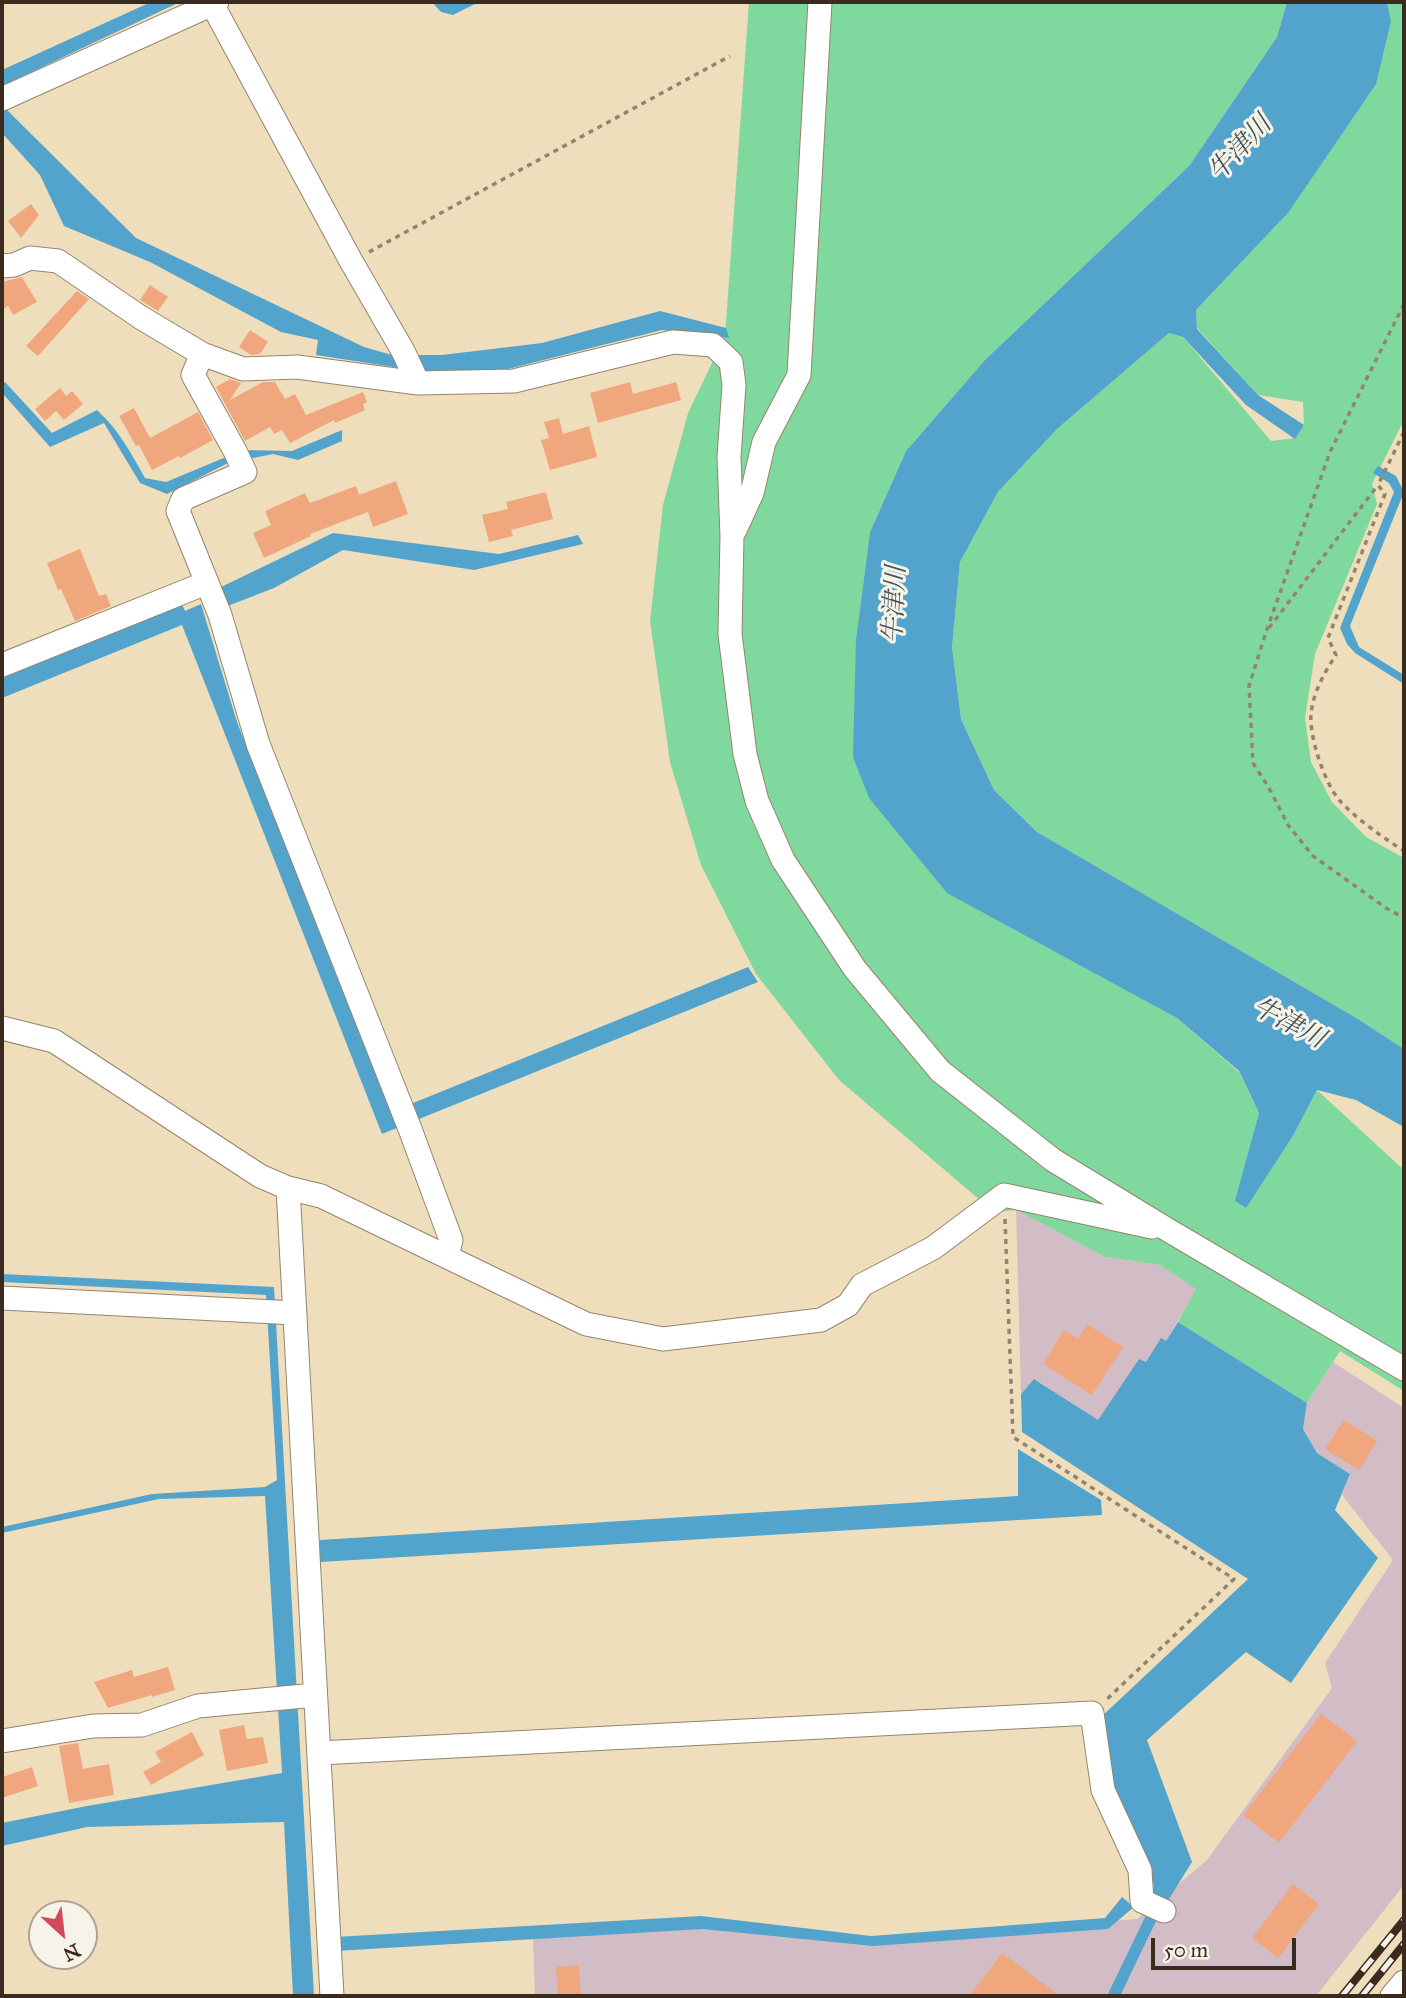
<!DOCTYPE html>
<html>
<head>
<meta charset="utf-8">
<style>
  body { margin:0 }
  #map { position:relative; width:1406px; height:1998px; overflow:hidden; background:#efdebc; font-family:"IM FELL Great Primer",serif }
  canvas { display:block }
  .frame { position:absolute; inset:0; border:4px solid #3b2a1e; pointer-events:none }
  .north { position:absolute; left:28px; top:1900px; width:70px; height:70px; box-sizing:border-box; background:#f7f3e8; border:2px solid #aca397; border-radius:50%; rotate:153deg; font-size:19px; font-weight:700; line-height:28px; text-align:center; color:#3b2a1e }
  .north::after { content:''; display:block; margin:auto; width:24px; height:32px; background:#d1495b; clip-path:polygon(50% 0,100% 100%,50% 72%,0 100%) }
  .scale { position:absolute; left:1151px; top:1938px; width:145px; height:32px; box-sizing:border-box; border:4px solid #3b2a1e; border-top:0; padding-left:9px; font-size:21px; line-height:24px; white-space:nowrap; color:#3b2a1e; -webkit-text-stroke:5px #f7f3e8; paint-order:stroke }
</style>
</head>
<body>
<div id="map">
<canvas width="1406" height="1998"></canvas>
<div class="frame"></div>
<div class="north">N</div>
<div class="scale">50 m</div>
</div>
<script>
const context = document.querySelector('canvas').getContext('2d');
context.lineJoin = 'round';
function paint(path, color) {
  context.fillStyle = color;
  context.fill(path, 'evenodd');
}
function strokePath(path, color, width, dash) {
  context.strokeStyle = color;
  context.lineWidth = width;
  context.lineCap = dash ? 'butt' : 'round';
  context.setLineDash(dash || []);
  context.stroke(path);
}
function write(font, color, halo, rows, align = 'center') {
  context.font = font + ' "IM FELL Great Primer","Noto Serif JP",serif';
  context.lineWidth = 6;
  context.setLineDash([]);
  context.textBaseline = 'middle';
  context.strokeStyle = halo;
  context.fillStyle = color;
  for (const [text, x, y, turn = 0] of rows) {
    context.save();
    context.translate(x, y);
    context.rotate((+turn || 0) * Math.PI / 180);
    context.textAlign = isNaN(turn) ? turn : align;
    if (halo) context.strokeText(text, 0, 0);
    context.fillText(text, 0, 0);
    context.restore();
  }
}
paint(new Path2D(`
  M1016,1210L1105,1257L1160,1265L1197,1289L1166,1341L1161,1339L1146,1363L1139,1359L1098,1421L1035,1379L1021,1394Z
  M1333,1362L1404,1408V1885L1316,1996H535L533,1940L536,1933L705,1924L875,1940L1137,1919L1207,1860L1332,1688L1325,1663L1393,1560L1342,1495L1350,1474L1317,1453L1303,1429L1307,1403Z`), '#d2bdc6');
paint(new Path2D(`
  M749,2H1287L1277,37L1189,166L985,360L906,451L870,532L856,639L1177,1018L1239,1072L1259,1113L1236,1201L1294,1134L1317,1090L1404,1170V1391L1340,1351L1307,1403L1178,1322L1196,1289L1160,1265L1105,1257L1016,1210L994,1212L839,1080L756,974L701,865L670,762L650,621L663,505L688,413L725,336Z
  M1387,2H1404V420L1372,484L1377,504L1315,654L1305,718L1311,762L1332,802L1366,837L1404,858V1049L1358,1019L1037,832L994,790L961,719L952,647L960,562L998,492L1057,429L1169,333L1183,337L1271,441L1295,438L1304,425L1303,402L1258,395L1197,328L1196,310L1288,213L1391,21Z`), '#7fd99e');
paint(new Path2D(`
  M151,2H180L2,86V70Z
  M432,2H479L453,15L441,12Z
  M1287,2H1387L1391,21L1376,84L1288,213L1196,310L1197,329L1258,395L1304,425L1295,439L1246,405L1183,337L1169,333L1057,429L998,492L960,562L952,647L961,719L994,790L1037,832L1358,1019L1404,1049V1127L1356,1100L1317,1090L1294,1134L1246,1208L1235,1201L1259,1113L1239,1071L1177,1018L947,893L869,798L853,757L856,639L870,532L906,451L985,360L1189,166L1277,37Z
  M2,103L3,106L136,238L364,347L392,355H442L542,343L660,311L726,328L729,338L662,330L504,370L426,372L316,355L318,340L281,332L150,262L64,226L40,175L2,133Z
  M5,382L52,433L97,410C119,430 131,453 145,478L166,482L243,450L292,451L342,430V441L298,460L273,454L228,463L167,494L140,483L104,423L50,447L4,395L2,396V383Z
  M1378,466L1396,476L1404,492L1350,626L1359,647L1404,675V684L1355,653L1347,644L1340,628L1394,492L1389,483L1373,473Z
  M333,533L499,554L578,535L583,544L474,570L343,550L274,588L225,607L219,588Z
  M182,604L185,611L201,604L237,722L391,1112L748,967L758,982L382,1134L182,625L2,698V678Z
  M2,1274L274,1287L314,1996H293L284,1822L87,1827L2,1846V1823L87,1806L282,1773L265,1496L159,1499L2,1533V1527L152,1494L265,1487L277,1480L266,1295L2,1282Z
  M1178,1322L1307,1403L1303,1429L1317,1453L1350,1474L1335,1510L1378,1558L1291,1683L1246,1652L1147,1740L1192,1862L1159,1915L1120,1996H1107L1148,1911L1154,1885L1110,1789L1100,1718L1248,1579L1022,1432L1021,1394L1034,1379L1098,1420L1139,1359L1146,1362L1161,1338L1166,1341Z
  M1018,1449L1101,1500L1102,1515L320,1562V1540L1018,1496Z
  M1122,1897L1134,1907L1108,1929L873,1946L703,1929L336,1951L335,1937L701,1916L871,1936L1105,1918Z`), '#53a4cd');
paint(new Path2D(`
  M31,204L39,215L21,238L8,221Z
  M22,277L37,302L13,315L8,306L2,310V282Z
  M150,285L168,297L158,311L140,300Z
  M77,291L89,299L38,356L26,346Z
  M250,330L268,342L260,354L251,355L239,347Z
  M230,379L241,383L230,400L263,382H275L285,399L295,394L306,415L363,392L367,402L363,404L365,410L335,423L334,420L290,443L282,430L274,434L270,427L245,441L216,387Z
  M630,382L633,394L676,382L681,400L598,423L590,393Z
  M60,388L66,396L72,391L83,404L64,420L56,411L45,421L35,409Z
  M134,408L150,438L198,412L213,440L180,458L179,456L152,470L139,445L136,446L119,416Z
  M559,418L563,434L589,426L597,457L550,470L541,440L549,438L544,422Z
  M396,481L408,514L373,527L368,512L310,534L311,536L264,558L253,533L271,525L265,511L305,493L310,503L356,486L359,495Z
  M546,492L553,519L511,530L513,536L489,542L482,515L508,509L506,502Z
  M80,549L99,596L106,594L111,606L75,621L61,589L58,590L47,563Z
  M1087,1324L1123,1347L1092,1395L1043,1364L1064,1330L1078,1339Z
  M1344,1420L1377,1441L1359,1470L1325,1449Z
  M168,1667L175,1690L152,1697V1695L108,1708L94,1682L132,1670L134,1677Z
  M1321,1714L1357,1741L1279,1843L1243,1815Z
  M244,1725L247,1739L263,1737L268,1763L227,1771L219,1730Z
  M192,1732L204,1755L151,1785L143,1772L161,1762L155,1752Z
  M78,1743L83,1769L109,1764L114,1795L69,1803L59,1746Z
  M32,1767L38,1786L2,1798V1777Z
  M1293,1884L1319,1904L1278,1958L1252,1938Z
  M1002,1953L1060,1996H969Z
  M579,1965L581,1996H558L556,1967Z`), '#f1a77d');
const street = new Path2D(`
  M211,2L351,261L403,351L418,383
  M2,99L217,2
  M2,266L14,265L30,258L58,261L140,317L202,354L243,369L297,367L418,383L514,381L673,342L713,345L731,362L734,385L729,457L732,536L730,634L745,754L757,801L783,860L855,969L940,1071L1053,1160L1168,1230L1404,1369
  M202,354L193,375L235,451L245,472L183,499L178,511L220,615L258,744L410,1129L451,1240L447,1256
  M735,530L752,493L764,442L799,375L820,2
  M2,665L206,583
  M2,1028L54,1041L260,1176L288,1188L321,1196L586,1324L663,1339L821,1320L848,1305L862,1285L933,1248L1004,1195L1152,1227
  M288,1188L332,1996
  M2,1298L295,1313
  M2,1741L93,1726L142,1725L198,1706L315,1695
  M319,1753L1092,1713L1103,1790L1140,1870L1142,1901L1164,1911
  M1392,1996L1404,1982`);
strokePath(street, '#95846d', 25);
strokePath(new Path2D(`
  M369,252L730,56
  M1404,304L1330,452L1266,632L1249,686L1253,763L1269,788L1288,825L1313,856L1386,908L1404,918
  M1404,432L1378,485L1385,494L1328,638L1336,655C1324,673 1313,693 1311,714C1309,737 1325,784 1340,801C1359,821 1381,836 1404,851
  M1269,628L1378,485
  M1005,1219L1013,1437L1234,1579L1106,1700`), '#95846d', 3.5, [5, 5]);
strokePath(street, '#fff', 23);
const rail = new Path2D(`
  M1342,1996L1404,1920
  M1362,1996L1404,1944`);
strokePath(rail, '#3b2a1e', 8);
strokePath(rail, '#f7f3e8', 5, [16]);
write('italic 26px', '#43555b', '#f7f3e8', [
  ["牛津川",1241,149,-47],
  ["牛津川",896,605,-87],
  ["牛津川",1288,1024,28]
]);
</script>
</body>
</html>
